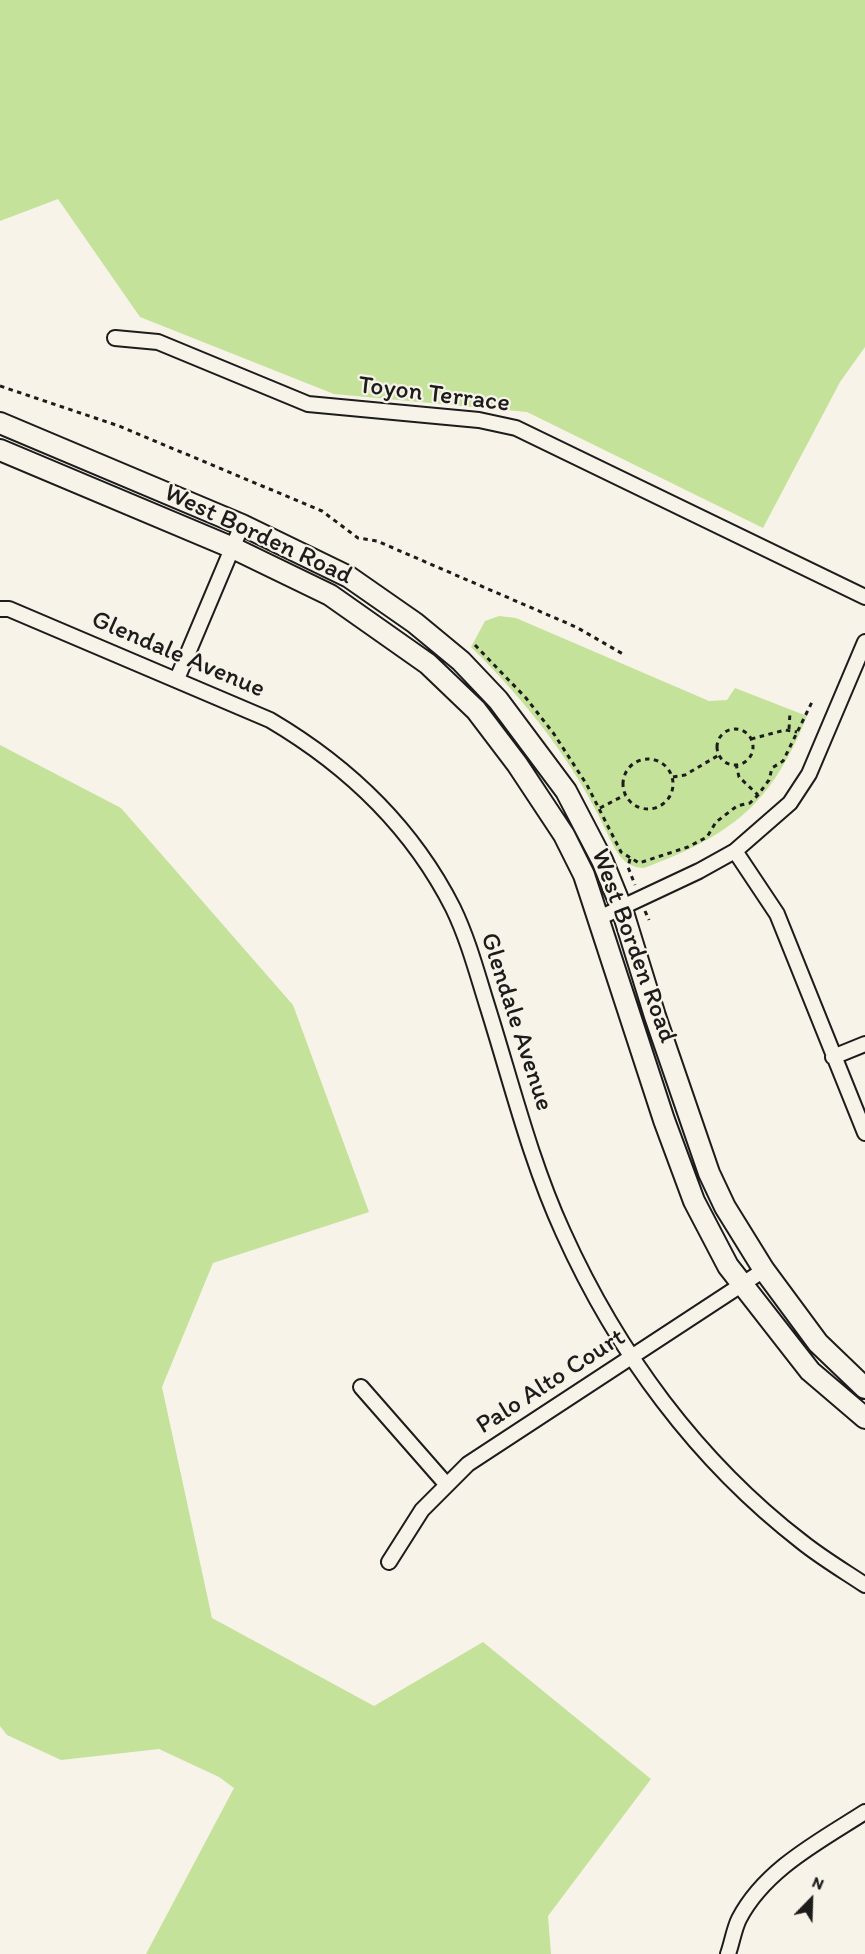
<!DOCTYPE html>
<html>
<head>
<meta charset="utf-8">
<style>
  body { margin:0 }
  #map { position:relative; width:865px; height:1954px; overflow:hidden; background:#f7f3e8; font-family:Itim,sans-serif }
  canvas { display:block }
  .north { position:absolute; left:781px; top:1870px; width:60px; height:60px; -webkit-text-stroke:4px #f7f3e8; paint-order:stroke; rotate:23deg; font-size:16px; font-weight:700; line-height:24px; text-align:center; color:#1c1c1c }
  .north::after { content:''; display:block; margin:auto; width:21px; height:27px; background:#1c1c1c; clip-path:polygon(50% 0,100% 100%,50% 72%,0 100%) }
</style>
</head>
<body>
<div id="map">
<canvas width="865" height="1954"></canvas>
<div class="north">N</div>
</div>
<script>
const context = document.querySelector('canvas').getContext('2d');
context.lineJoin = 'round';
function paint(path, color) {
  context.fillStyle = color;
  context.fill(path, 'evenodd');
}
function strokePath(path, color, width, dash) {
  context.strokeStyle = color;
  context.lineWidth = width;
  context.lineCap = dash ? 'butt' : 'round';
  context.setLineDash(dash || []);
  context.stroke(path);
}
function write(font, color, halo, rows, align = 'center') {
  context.font = font + ' Itim,sans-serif';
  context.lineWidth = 4.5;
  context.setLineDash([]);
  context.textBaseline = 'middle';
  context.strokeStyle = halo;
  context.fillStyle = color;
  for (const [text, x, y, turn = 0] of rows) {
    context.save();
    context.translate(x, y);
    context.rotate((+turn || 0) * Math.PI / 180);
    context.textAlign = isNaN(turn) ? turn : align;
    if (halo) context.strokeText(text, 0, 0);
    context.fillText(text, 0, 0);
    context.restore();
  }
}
paint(new Path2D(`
  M0,0H865V347L840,382L763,528L527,412L334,394L140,317L58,199L0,221Z
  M499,616L516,618L709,701L727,700L735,688L807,716C771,805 732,835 644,868C622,867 616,851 607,833C575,763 526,701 471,647L485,621Z
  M0,745L121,808L293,1005L369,1212L213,1263L162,1387L212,1618L374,1706L483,1642L651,1779L548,1916L551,1954H146L234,1788L219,1777L159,1749L61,1760L7,1735L0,1726Z`), '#c4e29a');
const minor = new Path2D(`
  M115,338L158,342L308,404L479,420L516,428L865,597
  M0,609H9L270,720C348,766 412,827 453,908C468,939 477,973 487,1005C511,1081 530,1160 563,1232C617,1352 697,1461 802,1542C822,1558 844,1571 865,1585
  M177,679L242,525
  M735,851L777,914L865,1133
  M599,918L699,871L735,851L790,803L809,774L865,642
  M833,1057L865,1044
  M361,1387L446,1484
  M389,1562L422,1510L468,1464L764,1270
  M728,1954C732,1943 734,1929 739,1919C765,1869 820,1841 865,1812`);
const secondary = new Path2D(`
  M0,423L242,525L349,577L415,623L461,661L498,700L566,791L602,860L622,909L655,1016L709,1173L725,1207L764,1270L818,1343L865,1388
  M0,450L233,548L330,595L428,664L476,710L517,764L564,835L584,875L664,1120L694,1201L728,1266L810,1371L865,1418`);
strokePath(minor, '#1c1c1c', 18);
strokePath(secondary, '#1c1c1c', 24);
strokePath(new Path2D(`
  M0,386L119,426L322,511L358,538L377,541L576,627L623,654
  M475,645L526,698L554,734L587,785L621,852L639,863L688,847L707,837L716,822L737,806L750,803L758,795L769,780L772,768L783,761L812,702
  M789,729L790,712
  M717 747a18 18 0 1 1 36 0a18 18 0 1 1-36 0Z
  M751,739L785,730L797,732
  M623 784a25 25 0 1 1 50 0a25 25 0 1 1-50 0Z
  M736,764L739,777L758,795
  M673,777L685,775L719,755
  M600,808L625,795
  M630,859L628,867L635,885
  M645,911L649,920`), '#1c1c1c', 3, [4.5, 4.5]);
strokePath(minor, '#f7f3e8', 14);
strokePath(secondary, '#f7f3e8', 20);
write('26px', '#1c1c1c', '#f7f3e8', [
  ["Toyon Terrace",434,395,7],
  ["West Borden Road",258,535,25],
  ["Glendale Avenue",178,655,23],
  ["West Borden Road",633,946,70],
  ["Glendale Avenue",516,1022,72],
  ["Palo Alto Court",551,1382,-33]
]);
</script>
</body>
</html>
